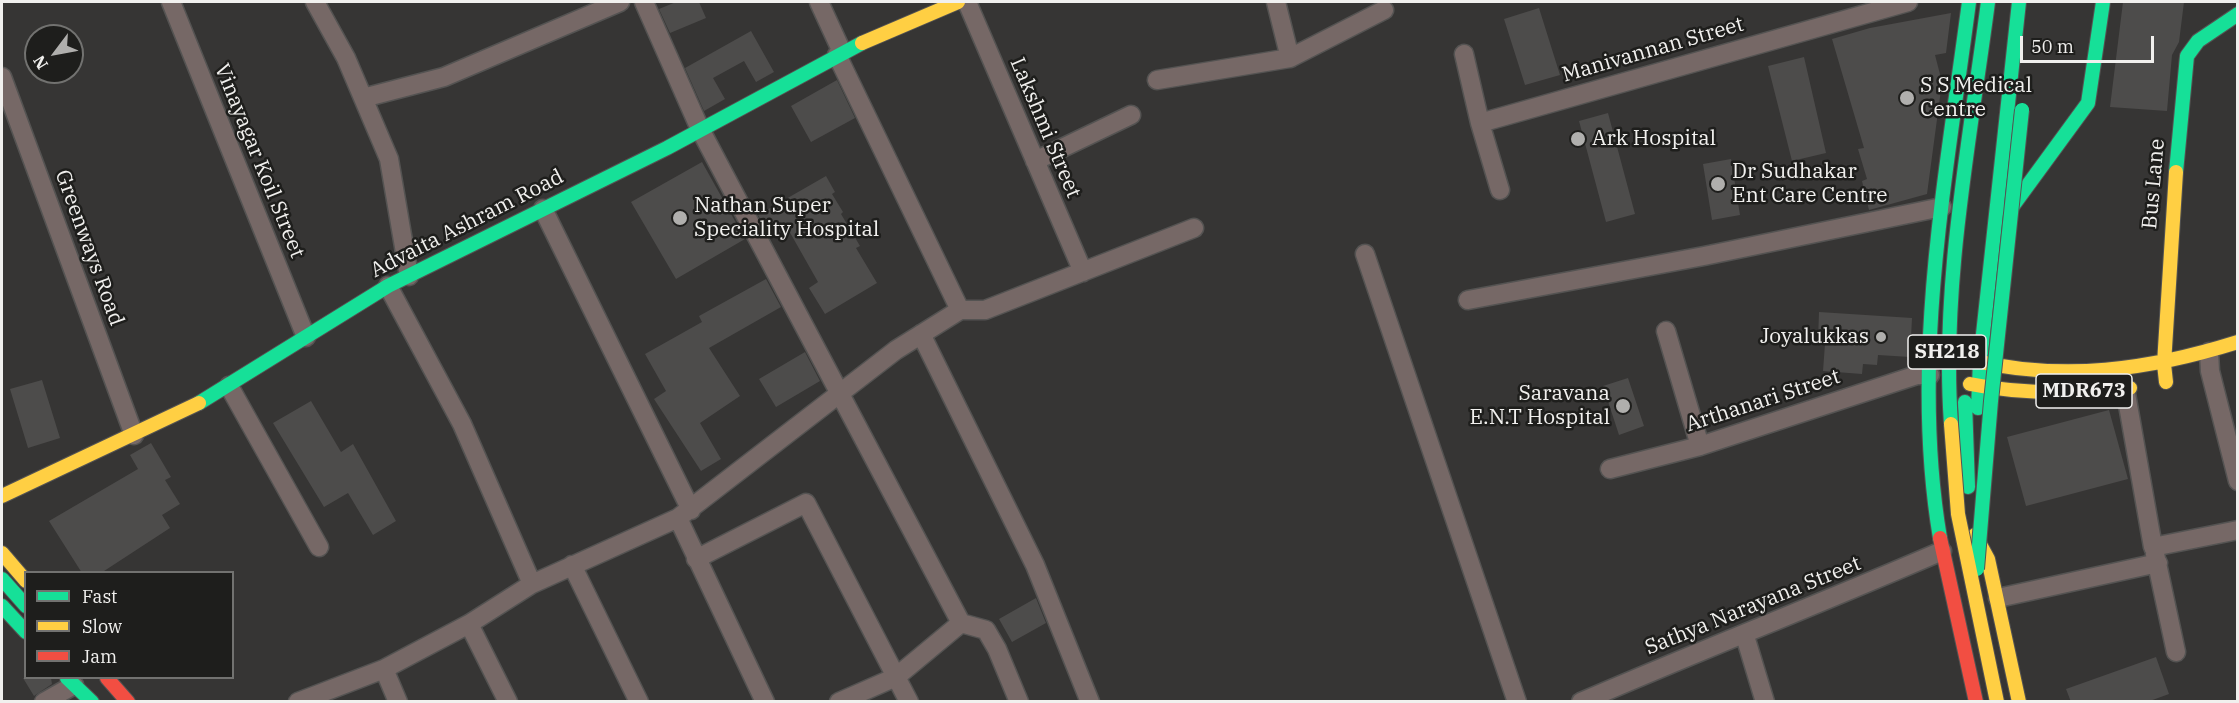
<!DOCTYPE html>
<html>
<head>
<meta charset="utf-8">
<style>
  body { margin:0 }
  #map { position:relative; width:2239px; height:703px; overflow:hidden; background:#363534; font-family:"IBM Plex Serif",serif }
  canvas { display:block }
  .frame { position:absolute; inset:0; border:3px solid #f1f0ee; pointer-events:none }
  .legend { position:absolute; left:24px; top:571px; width:210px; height:108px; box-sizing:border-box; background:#1e1e1c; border:2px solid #727270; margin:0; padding:8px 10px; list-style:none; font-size:18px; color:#f1f0ee }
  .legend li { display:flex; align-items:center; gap:12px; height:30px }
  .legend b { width:30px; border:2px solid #727270 }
  .north { position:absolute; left:24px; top:24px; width:60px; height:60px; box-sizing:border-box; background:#1e1e1c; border:2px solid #727270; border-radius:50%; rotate:238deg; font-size:16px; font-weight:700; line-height:24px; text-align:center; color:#f1f0ee }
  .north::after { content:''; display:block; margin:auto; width:21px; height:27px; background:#b0afad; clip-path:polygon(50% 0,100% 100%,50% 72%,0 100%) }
  .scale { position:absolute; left:2020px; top:36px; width:134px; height:27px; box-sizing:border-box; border:3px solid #f1f0ee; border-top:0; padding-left:8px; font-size:18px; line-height:21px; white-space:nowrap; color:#f1f0ee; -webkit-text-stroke:4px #1e1e1c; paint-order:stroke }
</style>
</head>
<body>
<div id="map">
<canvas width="2239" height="703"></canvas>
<div class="frame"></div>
<ul class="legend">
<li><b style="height:8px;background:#16e098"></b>Fast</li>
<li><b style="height:8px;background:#ffcf43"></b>Slow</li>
<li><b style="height:8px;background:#f24e42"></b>Jam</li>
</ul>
<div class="north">N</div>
<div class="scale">50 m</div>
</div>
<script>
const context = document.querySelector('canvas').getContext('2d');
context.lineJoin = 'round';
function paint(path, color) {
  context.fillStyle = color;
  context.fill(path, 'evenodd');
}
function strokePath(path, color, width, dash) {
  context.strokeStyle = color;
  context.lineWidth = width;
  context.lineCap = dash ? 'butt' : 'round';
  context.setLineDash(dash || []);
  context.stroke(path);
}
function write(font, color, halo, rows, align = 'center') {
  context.font = font + ' "IBM Plex Serif",serif';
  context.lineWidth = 5;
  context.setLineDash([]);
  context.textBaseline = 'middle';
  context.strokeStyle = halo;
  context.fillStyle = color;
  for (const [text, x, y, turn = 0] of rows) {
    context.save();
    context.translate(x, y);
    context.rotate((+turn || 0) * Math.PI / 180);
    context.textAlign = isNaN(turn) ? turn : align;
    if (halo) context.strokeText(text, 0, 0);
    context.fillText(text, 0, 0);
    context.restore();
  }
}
paint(new Path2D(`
  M676,2H699L706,18L670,33L659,9Z
  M2123,2H2184L2179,42L2172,55L2167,111L2110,107Z
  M1539,8L1560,75L1525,85L1504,19Z
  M1951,13L1946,53L1935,55L1942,82L1927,194L1869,210L1862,181L1867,179L1858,149L1864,148L1832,39L1870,28Z
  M751,31L774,72L756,82L744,61L713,78L725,99L704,111L685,68Z
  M1804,57L1826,153L1792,161L1768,66Z
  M837,80L855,118L811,142L791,106Z
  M1608,113L1635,214L1606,222L1579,121Z
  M1731,159L1740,215L1712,220L1703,164Z
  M702,162L745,239L676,279L631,202Z
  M826,176L835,192L832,194L843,212L841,214L860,246L856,248L877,283L825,314L809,288L818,282L784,222L772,230L770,225L765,228L758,215Z
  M766,279L781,307L709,348L740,396L700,423L721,459L701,471L654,399L666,391L645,354L702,322L699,316Z
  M1819,312L1912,318L1910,357L1878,355L1877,365L1863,364L1862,374L1823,371L1825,344L1818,341Z
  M805,352L820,381L776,407L759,379Z
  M1628,378L1644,426L1619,435L1603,386Z
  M42,380L60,438L28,448L10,389Z
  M311,401L341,452L353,444L396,521L373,535L348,493L324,507L273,423Z
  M2109,410L2128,479L2026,506L2007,437Z
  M151,443L171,477L165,480L180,504L162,515L170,528L101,573H82L49,521L138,469L130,455Z
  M1036,598L1046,623L1012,642L999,619Z
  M2156,657L2169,694L2147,702H2071L2066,689Z
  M23,678H51L52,684L34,696Z`), '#4d4c4b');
const street = new Path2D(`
  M171,2L306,337
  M315,2L346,58L389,159L409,276
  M644,2L700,129L961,623
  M819,2L842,52
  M967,2L1083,272
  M1276,2L1290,58
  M1464,54L1480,123L1500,190
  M837,55L960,310
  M2,77L134,435
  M1157,80L1290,58L1384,10
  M363,98L444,77L620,2
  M1480,123L1908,2
  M1035,161L1131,115
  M543,209L691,510
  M1365,254L1517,702
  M388,286L462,424L532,584
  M1468,300L1704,256L1942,207
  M1666,331L1700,446
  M921,334L1035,565L1090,702
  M2209,352L2210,371L2238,481
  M229,386L319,547
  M2125,388L2153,547L2238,530
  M1610,469L1700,446L1917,375H1930
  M678,518L765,702
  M2155,554L2176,652
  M696,559L806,503L909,702
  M572,565L639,702
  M1998,598L2158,563
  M469,624L508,702
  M1745,636L1765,702
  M384,669L398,702
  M44,702L74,685
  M298,702L384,669L469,624L532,584L678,518L896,350L960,310H985L1194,228
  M839,702L896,677L961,623L986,630L997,649L1019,702
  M1581,702C1701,650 1822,603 1942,551`);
const fast = new Path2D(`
  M2176,172L2187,56L2198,41L2238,14
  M2009,211L2088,103L2103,2
  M1965,402L1968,487
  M199,403L388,286L667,148L862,43
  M1978,408L1980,362L2019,2
  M1940,538C1910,361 1946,178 1969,2
  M2,579L26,606
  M2,606L26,632
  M67,678L92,702`);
const slow = new Path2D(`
  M862,43L958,2
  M1971,360C2063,382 2149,370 2238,342
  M2166,382L2164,364L2176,172
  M1970,384C2024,395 2076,394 2130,388
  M2,496L199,403
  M1975,535L1988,559L2019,702
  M2,553L26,581`);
const jam = new Path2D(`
  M1940,538L1976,702
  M107,678L128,702`);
strokePath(street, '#545352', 21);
strokePath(fast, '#545352', 16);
strokePath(slow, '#545352', 16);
strokePath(jam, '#545352', 16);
strokePath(street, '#766866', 18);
strokePath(fast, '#16e098', 14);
strokePath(slow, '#ffcf43', 14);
strokePath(jam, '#f24e42', 14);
const fastBridge = new Path2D(`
  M1951,424C1941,285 1970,140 1988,2
  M1977,569L1991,401L2022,110`);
const slowBridge = new Path2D(`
  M1951,424L1958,514L1997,702`);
strokePath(fastBridge, '#545352', 16, []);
strokePath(slowBridge, '#545352', 16, []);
strokePath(fastBridge, '#16e098', 14);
strokePath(slowBridge, '#ffcf43', 14);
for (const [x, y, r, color] of [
  [1907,98,8,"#b0afad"],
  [1578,139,8,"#b0afad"],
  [1718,184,8,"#b0afad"],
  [680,218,8,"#b0afad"],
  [1881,337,6,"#b0afad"],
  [1623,406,8,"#b0afad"]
]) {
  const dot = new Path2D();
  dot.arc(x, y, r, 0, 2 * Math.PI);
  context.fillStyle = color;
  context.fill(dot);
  strokePath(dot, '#1e1e1c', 2);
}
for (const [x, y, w] of [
  [1947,352,78],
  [2084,391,96]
]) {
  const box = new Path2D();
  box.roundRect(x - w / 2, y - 17, w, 34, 4.5);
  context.fillStyle = '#1e1e1c';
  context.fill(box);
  strokePath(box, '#f1f0ee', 1.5);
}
write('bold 20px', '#f1f0ee', null, [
  ["SH218",1947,352],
  ["MDR673",2084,391]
]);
write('21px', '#f1f0ee', '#1e1e1c', [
  ["Manivannan Street",1653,50,-16],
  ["Lakshmi Street",1045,128,67],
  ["Vinayagar Koil Street",259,161,68],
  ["Bus Lane",2154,184,-85],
  ["Advaita Ashram Road",467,224,-27],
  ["Greenways Road",89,248,70],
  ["Arthanari Street",1763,401,-18],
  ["Sathya Narayana Street",1753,606,-22]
]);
write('21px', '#f1f0ee', '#1e1e1c', [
  ["S S Medical",1920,86],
  ["Centre",1920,110],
  ["Ark Hospital",1592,139],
  ["Dr Sudhakar",1732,172],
  ["Ent Care Centre",1732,196],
  ["Nathan Super",694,206],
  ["Speciality Hospital",694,230],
  ["Joyalukkas",1869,337,"right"],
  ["Saravana",1610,394,"right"],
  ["E.N.T Hospital",1610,418,"right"]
], 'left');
</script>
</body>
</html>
